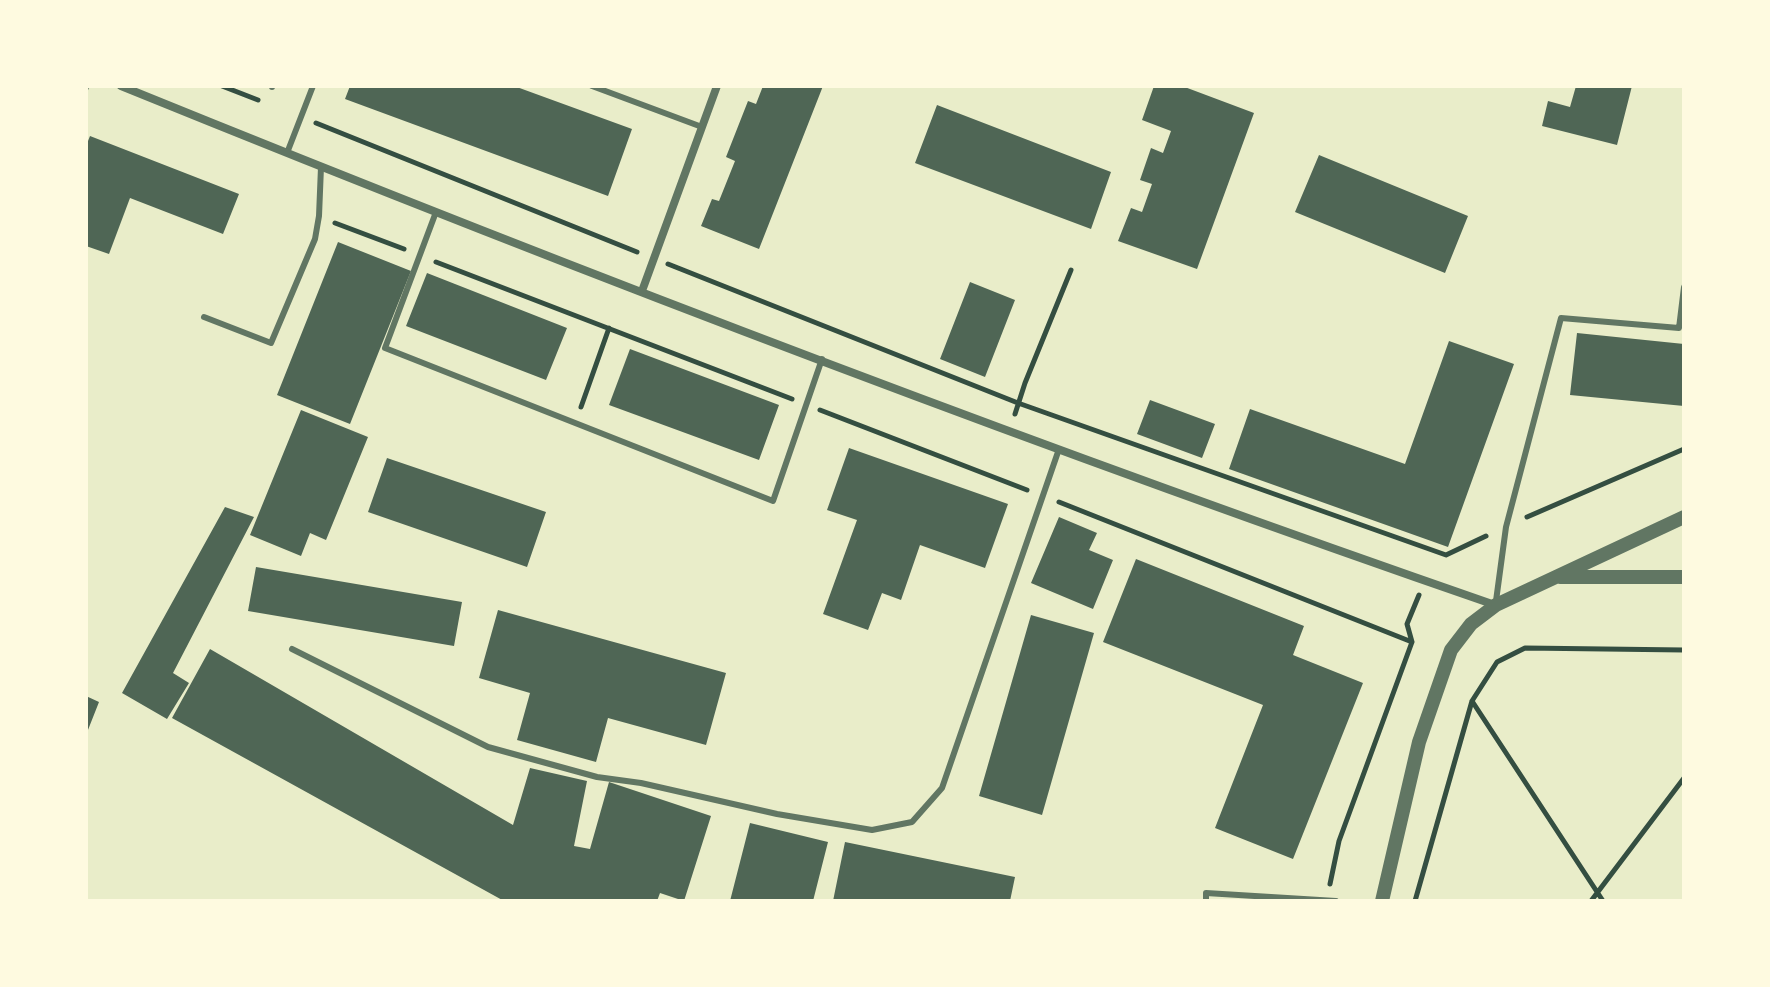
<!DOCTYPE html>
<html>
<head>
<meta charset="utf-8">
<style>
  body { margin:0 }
  #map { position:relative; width:1770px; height:987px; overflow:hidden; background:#e9edc9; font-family:Bitter,serif }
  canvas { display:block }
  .frame { position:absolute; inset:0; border:88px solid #fefae0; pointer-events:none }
</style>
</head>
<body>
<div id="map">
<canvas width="1770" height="987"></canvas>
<div class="frame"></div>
</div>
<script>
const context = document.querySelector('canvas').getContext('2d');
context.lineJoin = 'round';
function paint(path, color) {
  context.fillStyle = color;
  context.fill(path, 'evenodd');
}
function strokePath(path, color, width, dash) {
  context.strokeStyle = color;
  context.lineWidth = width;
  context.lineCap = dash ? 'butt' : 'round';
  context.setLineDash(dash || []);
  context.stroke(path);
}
paint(new Path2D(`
  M350,86H514L632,129L608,196L345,99Z
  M763,86H823L759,249L701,226L712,199L719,201L735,161L726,157L748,101L756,104Z
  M1154,86H1182L1254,113L1197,269L1118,241L1131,208L1142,212L1152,184L1140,180L1151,148L1163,153L1171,131L1142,120Z
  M1576,86H1632L1617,145L1542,126L1548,101L1570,107Z
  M937,105L1111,172L1091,229L915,163Z
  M90,136L239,194L223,234L130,198L109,254L86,246V146Z
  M1319,155L1468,216L1445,273L1295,212Z
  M338,242L411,271L350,424L277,395Z
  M427,273L567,328L546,380L406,326Z
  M970,282L1015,300L985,377L940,359Z
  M1577,333L1684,344V406L1570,395Z
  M1449,341L1514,364L1448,547L1229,469L1250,409L1405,464Z
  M630,349L779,405L759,460L609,405Z
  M1150,400L1215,424L1202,458L1137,434Z
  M301,410L368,437L326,540L310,533L301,556L250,535Z
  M849,448L1008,504L985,568L920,545L901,600L882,593L868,630L823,614L857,520L827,510Z
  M387,458L546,512L527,567L368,512Z
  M225,507L254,517L173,673L189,683L167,719L122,693Z
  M1059,517L1097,533L1089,550L1113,560L1093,609L1031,583Z
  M1136,559L1304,626L1293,655L1363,683L1293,859L1215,828L1263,705L1103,642Z
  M256,567L462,602L454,646L248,611Z
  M498,610L726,673L706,745L608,718L596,762L517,740L530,693L479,678Z
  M1031,615L1094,633L1042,815L979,796Z
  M210,649L513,825L530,768L587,781L574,846L590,849L609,782L711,816L684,901L660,893L657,901H504L172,718Z
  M86,696L99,702L86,735Z
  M750,823L828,842L813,901H730Z
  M845,842L1015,877L1010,901H833Z`), '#4f6655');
strokePath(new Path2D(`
  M222,86L258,100
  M316,123L637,252
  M335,223L404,249
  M436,262L792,399
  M668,264L1018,403L1446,555L1486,536
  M581,407L609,328
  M820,410L1027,490
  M1015,414L1025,383L1071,270
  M1059,502L1412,642
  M1527,517L1684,449
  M1472,701L1603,901
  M1330,884L1339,841L1412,642L1407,624L1419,595
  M1415,901L1472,701L1497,662L1525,648L1684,650
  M1591,901L1684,778`), '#344e41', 5);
strokePath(new Path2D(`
  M592,86L702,127
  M272,87V86
  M287,153L313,86
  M436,212L385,348L773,501L822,359
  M204,317L271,343L315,239L319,216L321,167
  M1496,601L1506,527L1561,318L1679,328L1684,287
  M292,649L488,747L597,777L641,783L777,814L872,830L912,822L942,788L1059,449
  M1206,901V893L1336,901`), '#617663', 6);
strokePath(new Path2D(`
  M121,86C574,270 1032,445 1495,605
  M642,291L717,86`), '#617663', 8);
strokePath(new Path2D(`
  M1560,577H1684
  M1382,901L1419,742L1451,650L1471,624L1496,605L1684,517`), '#617663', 14);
strokePath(new Path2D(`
  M86,92L89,86`), '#7c8e77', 2);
</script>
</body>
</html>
